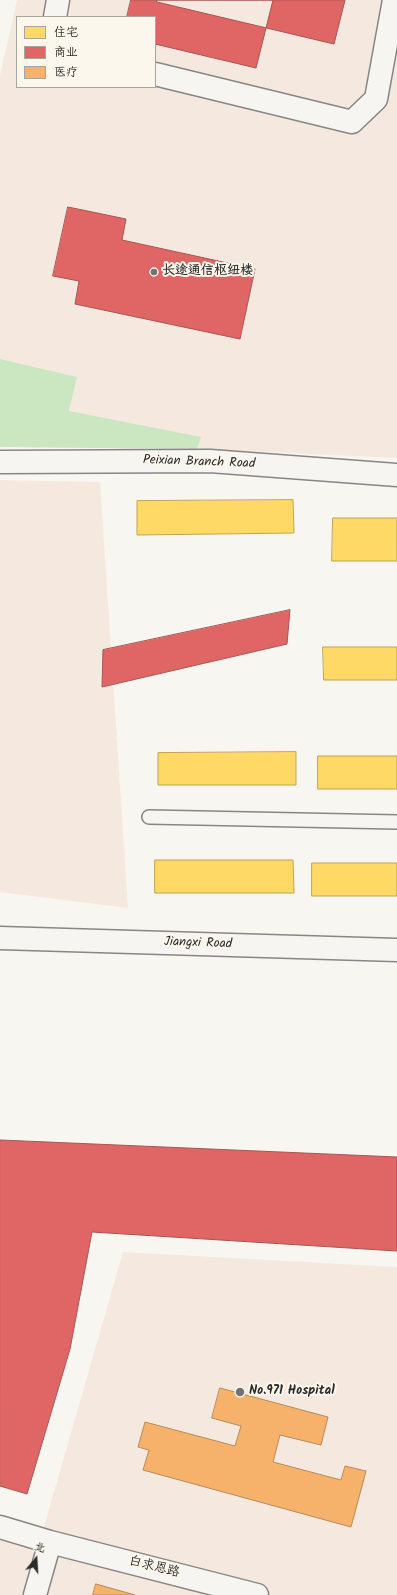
<!DOCTYPE html>
<html>
<head>
<meta charset="utf-8">
<style>
  body { margin:0 }
  #map { position:relative; width:397px; height:1595px; overflow:hidden; background:#f8f6f0; font-family:Kalam,"LXGW WenKai TC",sans-serif }
  canvas { display:block }
  .legend { position:absolute; left:16px; top:16px; width:140px; height:72px; box-sizing:border-box; background:#fbf7ec; border:1px solid #a8a59f; margin:0; padding:5px 7px; list-style:none; font-size:12px; color:#2b2b2b }
  .legend li { display:flex; align-items:center; gap:8px; height:20px }
  .legend b { width:20px; border:1px solid #a8a59f }
  .north { position:absolute; left:16px; top:1539px; width:40px; height:40px; -webkit-text-stroke:3px #fbf7ec; paint-order:stroke; rotate:18deg; font-size:11px; font-weight:700; line-height:16px; text-align:center; color:#2b2b2b }
  .north::after { content:''; display:block; margin:auto; width:14px; height:18px; background:#2b2b2b; clip-path:polygon(50% 0,100% 100%,50% 72%,0 100%) }
</style>
</head>
<body>
<div id="map">
<canvas width="397" height="1595"></canvas>
<ul class="legend">
<li><b style="height:11px;background:#ffd966"></b>住宅</li>
<li><b style="height:11px;background:#e06666"></b>商业</li>
<li><b style="height:11px;background:#f6b26b"></b>医疗</li>
</ul>
<div class="north">北</div>
</div>
<script>
const context = document.querySelector('canvas').getContext('2d');
context.lineJoin = 'round';
function paint(path, color) {
  context.fillStyle = color;
  context.fill(path, 'evenodd');
}
function strokePath(path, color, width, dash) {
  context.strokeStyle = color;
  context.lineWidth = width;
  context.lineCap = dash ? 'butt' : 'round';
  context.setLineDash(dash || []);
  context.stroke(path);
}
function write(font, color, halo, rows, align = 'center') {
  context.font = font + ' Kalam,"LXGW WenKai TC",sans-serif';
  context.lineWidth = 4;
  context.setLineDash([]);
  context.textBaseline = 'middle';
  context.strokeStyle = halo;
  context.fillStyle = color;
  for (const [text, x, y, turn = 0] of rows) {
    context.save();
    context.translate(x, y);
    context.rotate((+turn || 0) * Math.PI / 180);
    context.textAlign = isNaN(turn) ? turn : align;
    if (halo) context.strokeText(text, 0, 0);
    context.fillText(text, 0, 0);
    context.restore();
  }
}
paint(new Path2D(`
  M17,0H397V458L197,449L0,447V75ZM17,17H155V87H17Z
  M0,480L100,482L128,908L0,892Z
  M123,1252L397,1267V1595H0V1517L43,1530Z`), '#f5e9df');
paint(new Path2D(`
  M0,359L77,377L69,411L201,437L197,449L0,447Z`), '#cbe7c2');
const homes = new Path2D(`
  M293,500L294,533L137,535V501Z
  M333,518H397V561H332Z
  M323,647H397V680H324Z
  M296,752V785H158V753Z
  M318,756H397V789H318Z
  M155,860H293L294,893H155Z
  M312,863H397V896H312Z
  M137,1168L212,1172L211,1190L255,1192L253,1230L82,1222L79,1285L32,1283L35,1213L69,1181L136,1184Z
  M277,1188L397,1193V1239L275,1234Z
  M21,1360L42,1365L48,1378L20,1488L0,1483V1381L2,1373L13,1363Z`);
paint(homes, '#ffd966');
strokePath(homes, '#bfa554', 1);
const shops = new Path2D(`
  M131,0H273L256,68L155,44V17H127Z
  M157,0H345L334,44L157,2Z
  M68,207L126,219L122,240L255,269L240,339L75,304L79,281L53,276Z
  M290,610L287,644L102,687L103,650Z
  M0,1140L397,1157V1251L92,1232L70,1349L27,1494L0,1486Z`);
paint(shops, '#e06666');
strokePath(shops, '#aa5454', 1);
const health = new Path2D(`
  M220,1388L328,1417L321,1445L280,1435L273,1462L341,1480L345,1466L366,1471L351,1527L143,1470L149,1450L138,1447L145,1422L235,1446L241,1426L212,1418Z
  M96,1584L135,1595H93Z`);
paint(health, '#f6b26b');
strokePath(health, '#b98a58', 1);
const lane = new Path2D(`
  M149,817L397,822`);
const street = new Path2D(`
  M55,17L58,0
  M155,74L352,122L376,99L394,0
  M0,462L210,461L397,475
  M0,1527L50,1542L257,1595
  M35,1595L50,1542`);
const secondary = new Path2D(`
  M0,938L397,950`);
strokePath(lane, '#878684', 16);
strokePath(street, '#878684', 25);
strokePath(secondary, '#878684', 25);
strokePath(lane, '#f6f5f1', 13);
strokePath(street, '#f6f5f1', 22);
strokePath(secondary, '#f6f5f1', 22);
for (const [x, y, r, color] of [
  [154,272,4,"#737270"],
  [240,1392,5,"#737270"]
]) {
  const dot = new Path2D();
  dot.arc(x, y, r, 0, 2 * Math.PI);
  context.fillStyle = color;
  context.fill(dot);
  strokePath(dot, '#fbf7ec', 1.5);
}
write('bold 13px', '#2b2b2b', '#fbf7ec', [
  ["长途通信枢纽楼",162,272],
  ["No.971 Hospital",249,1392]
], 'left');
write('13px', '#2b2b2b', '#fbf7ec', [
  ["Peixian Branch Road",199,463,2],
  ["Jiangxi Road",198,944,2],
  ["白求恩路",154,1568,14]
]);
</script>
</body>
</html>
